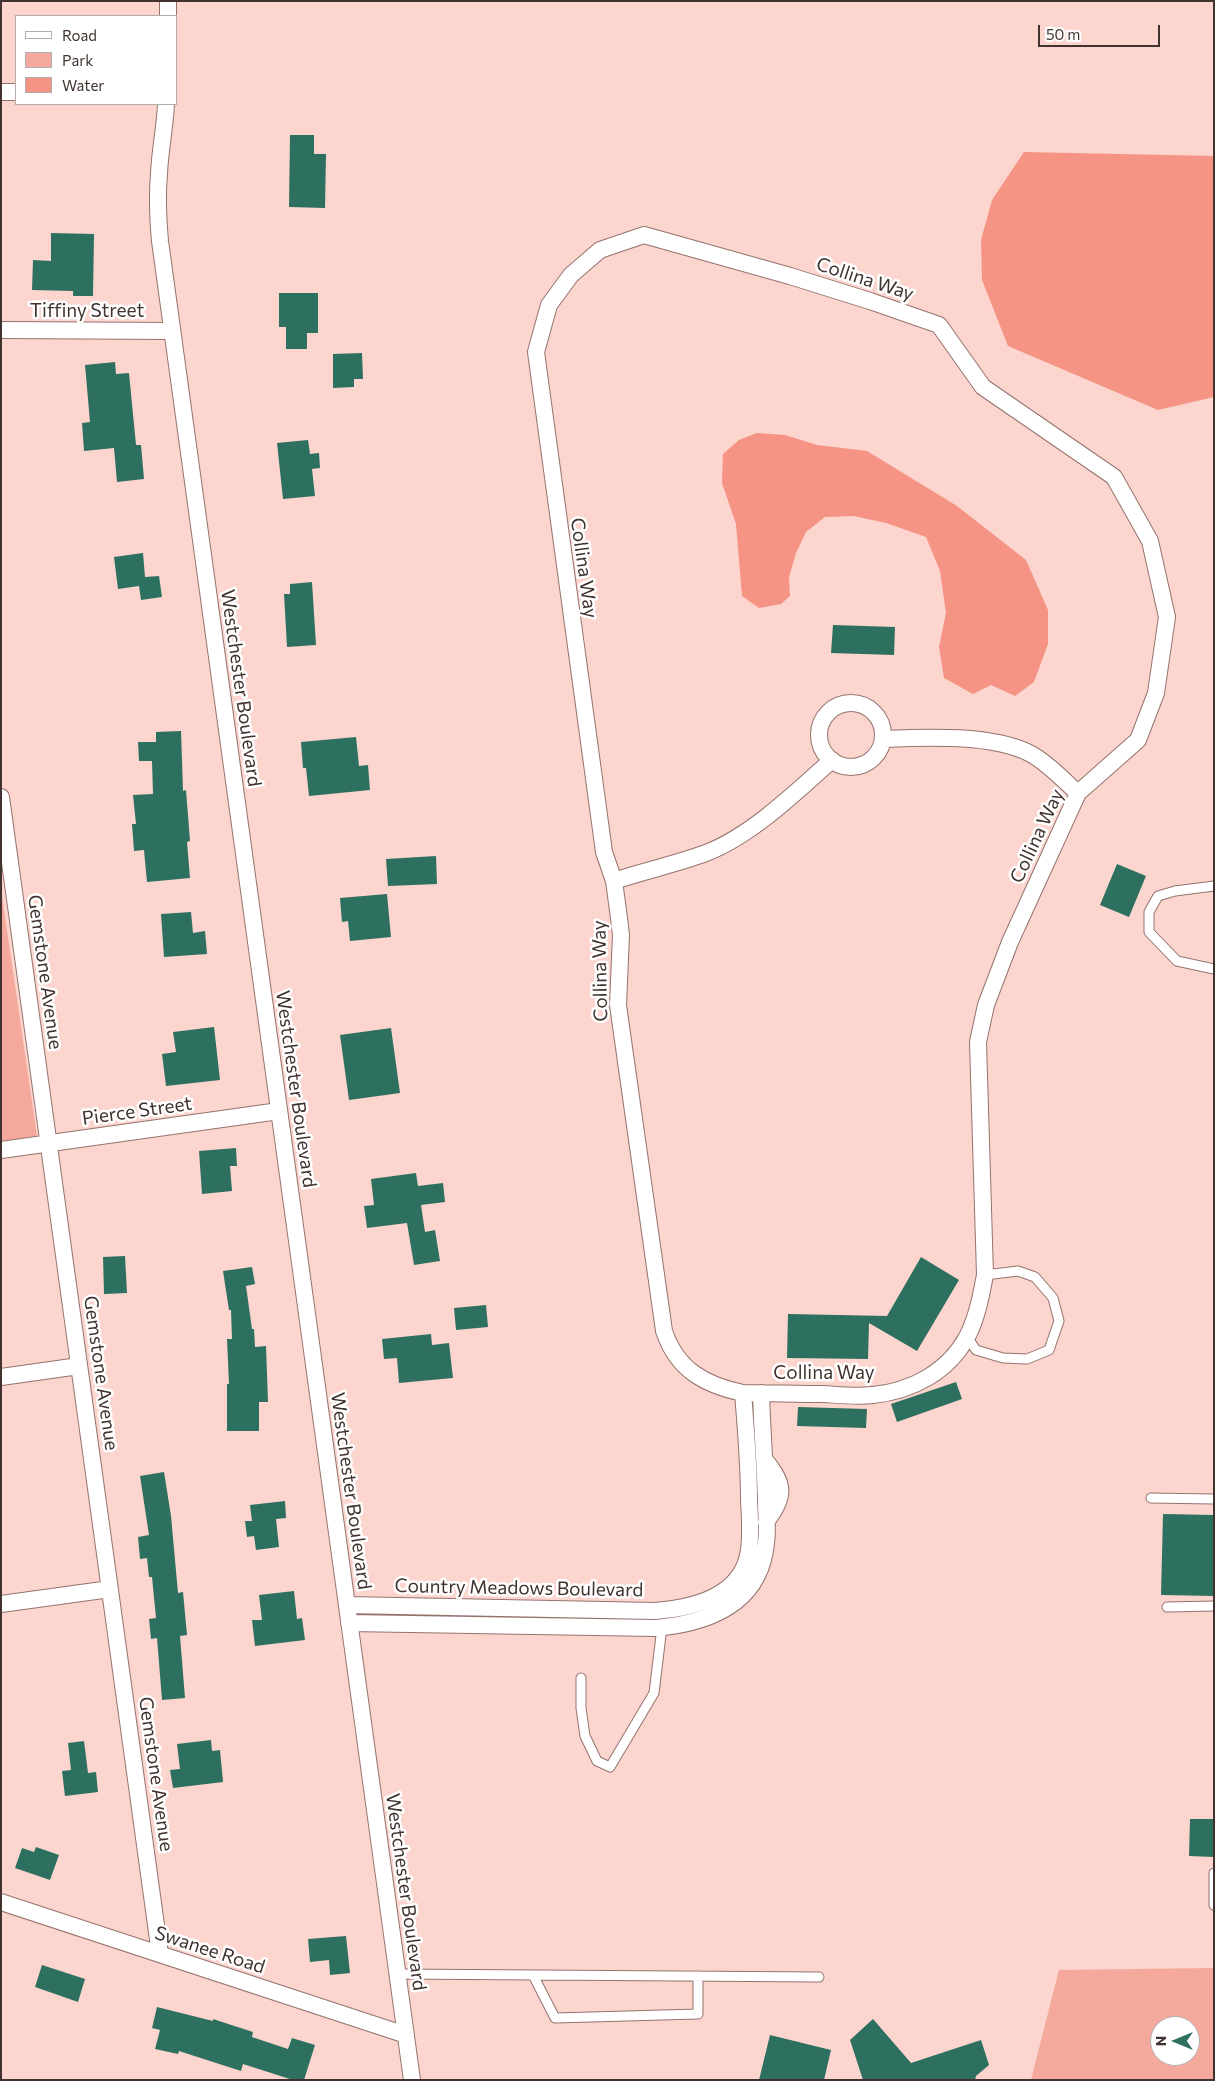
<!DOCTYPE html>
<html>
<head>
<meta charset="utf-8">
<style>
  body { margin:0 }
  #map { position:relative; width:1215px; height:2081px; overflow:hidden; background:#fbd5ce; font-family:Commissioner,sans-serif }
  canvas { display:block }
  .frame { position:absolute; inset:0; border:2px solid #41322f; pointer-events:none }
  .legend { position:absolute; left:15px; top:15px; width:162px; height:90px; box-sizing:border-box; background:#fff; border:1px solid #b3adac; margin:0; padding:6px 9px; list-style:none; font-size:15px; color:#41322f }
  .legend li { display:flex; align-items:center; gap:10px; height:25px }
  .legend b { width:25px; border:1px solid #b3adac }
  .north { position:absolute; left:1150px; top:2016px; width:50px; height:50px; box-sizing:border-box; background:#fff; border:1px solid #b3adac; border-radius:50%; rotate:270deg; font-size:14px; font-weight:700; line-height:20px; text-align:center; color:#41322f }
  .north::after { content:''; display:block; margin:auto; width:18px; height:22px; background:#307161; clip-path:polygon(50% 0,100% 100%,50% 72%,0 100%) }
  .scale { position:absolute; left:1038px; top:25px; width:122px; height:22px; box-sizing:border-box; border:2px solid #41322f; border-top:0; padding-left:6px; font-size:15px; line-height:18px; white-space:nowrap; color:#41322f; -webkit-text-stroke:4px #fff; paint-order:stroke }
</style>
</head>
<body>
<div id="map">
<canvas width="1215" height="2081"></canvas>
<div class="frame"></div>
<ul class="legend">
<li><b style="height:6px;background:#fff"></b>Road</li>
<li><b style="height:14px;background:#f4a99c"></b>Park</li>
<li><b style="height:14px;background:#f59484"></b>Water</li>
</ul>
<div class="north">N</div>
<div class="scale">50 m</div>
</div>
<script>
const context = document.querySelector('canvas').getContext('2d');
context.lineJoin = 'round';
function paint(path, color) {
  context.fillStyle = color;
  context.fill(path, 'evenodd');
}
function strokePath(path, color, width, dash) {
  context.strokeStyle = color;
  context.lineWidth = width;
  context.lineCap = dash ? 'butt' : 'round';
  context.setLineDash(dash || []);
  context.stroke(path);
}
function write(font, color, halo, rows, align = 'center') {
  context.font = font + ' Commissioner,sans-serif';
  context.lineWidth = 5;
  context.setLineDash([]);
  context.textBaseline = 'middle';
  context.strokeStyle = halo;
  context.fillStyle = color;
  for (const [text, x, y, turn = 0] of rows) {
    context.save();
    context.translate(x, y);
    context.rotate((+turn || 0) * Math.PI / 180);
    context.textAlign = isNaN(turn) ? turn : align;
    if (halo) context.strokeText(text, 0, 0);
    context.fillText(text, 0, 0);
    context.restore();
  }
}
paint(new Path2D(`
  M1,889L37,1136L1,1141Z
  M1214,1968V2080H1031L1059,1970ZM1160,2026H1190V2056H1160Z`), '#f4a99c');
paint(new Path2D(`
  M1024,152L1214,156V397L1158,410L1008,346L982,280L981,240L992,200Z
  M757,433L785,435L817,445L867,451L957,506L1026,560L1048,610V644L1034,682L1015,696L991,685L973,694L944,678L939,647L946,613L940,571L926,537L886,523L854,516L825,517L806,532L796,553L789,577L790,596L781,604L759,608L742,596L736,524L722,483L723,454L739,440Z`), '#f59484');
paint(new Path2D(`
  M290,135H314V154H326L325,208L289,207Z
  M51,233L94,234L93,296H73V291L32,290L33,260L51,261Z
  M279,293H318V333H307V349H286V327H279Z
  M362,353L363,379H354V387L333,388V354Z
  M115,362L116,374L129,373L136,445H141L144,479L117,482L114,448L84,451L82,423L90,422L85,365Z
  M308,440L310,454L319,453L320,468L312,469L315,496L283,499L277,443Z
  M143,553L145,577L159,576L162,597L141,600L139,586L118,589L114,557Z
  M312,582L316,645L287,647L284,594H290V584Z
  M833,625L895,627L894,655L831,653Z
  M181,731L183,791L186,790L190,841L187,842L190,878L147,882L144,850L134,851L132,824H136L133,795L153,794L152,761H139L138,742H156V732Z
  M356,737L359,766L368,765L370,790L309,796L306,768H303L301,742Z
  M436,856L437,884L388,886L386,859Z
  M1117,864L1146,876L1129,917L1100,905Z
  M387,894L391,937L350,941L348,921L342,922L340,898Z
  M191,912L193,933L205,931L207,954L164,957L161,914Z
  M214,1027L220,1080L166,1086L162,1054L176,1052L173,1032Z
  M391,1028L400,1093L349,1100L340,1035Z
  M236,1148L237,1166H230L232,1191L202,1194L199,1151Z
  M416,1173L418,1186L443,1183L445,1202L421,1205L425,1232L435,1230L440,1261L414,1265L407,1223L367,1228L364,1206L374,1205L371,1179Z
  M125,1256L127,1293L104,1294L103,1257Z
  M921,1257L959,1280L917,1351L869,1323L868,1359L787,1358L788,1314L887,1316Z
  M252,1267L255,1284L246,1286L252,1329H254L255,1347L266,1346L268,1402H259V1431H227V1384H229L227,1339H232L231,1310H229L223,1271Z
  M486,1305L488,1327L456,1330L454,1308Z
  M431,1334L432,1345L449,1343L453,1378L399,1383L397,1358L384,1359L382,1339Z
  M956,1382L962,1399L897,1422L891,1404Z
  M798,1407L867,1409L866,1428L797,1426Z
  M164,1472L171,1516L178,1593L183,1592L187,1635L180,1636L185,1698L162,1700L157,1638L151,1639L149,1619L156,1618L152,1577H149L147,1558L140,1559L138,1537L149,1535L140,1476Z
  M285,1501L286,1518L276,1519L279,1547L256,1550L254,1536L247,1537L245,1521H252L250,1505Z
  M1163,1514L1214,1515V1596L1161,1595Z
  M294,1591L297,1619L302,1618L305,1640L255,1646L252,1620H262L259,1595Z
  M211,1740L212,1751L220,1750L223,1782L173,1788L170,1770L180,1769L177,1744Z
  M84,1741L88,1773L96,1772L98,1792L65,1796L62,1771L71,1770L68,1743Z
  M1190,1819H1214V1857L1189,1856Z
  M36,1847L59,1855L50,1880L15,1868L22,1848L34,1852Z
  M346,1936L350,1973L330,1975L329,1960L310,1962L308,1939Z
  M42,1965L85,1979L78,2002L35,1987Z
  M157,2007L213,2021V2019L253,2032L252,2037L288,2049L292,2038L315,2045L304,2080H293L243,2064L241,2071L179,2051L178,2054L155,2049L160,2030L152,2028Z
  M873,2019L911,2063L981,2040L989,2065L976,2076L975,2080H863L850,2040Z
  M770,2035L831,2050L824,2080H759Z`), '#2e7060');
const service = new Path2D(`
  M1214,886L1175,891L1158,896L1149,912V932L1177,961L1214,969
  M967,1337L976,1350L1003,1358L1027,1359L1049,1350L1059,1321L1053,1298L1035,1277L1018,1271L985,1275
  M1151,1498L1214,1499
  M1167,1607L1214,1606
  M581,1678V1708L585,1736L597,1761L610,1767L654,1693L662,1627
  M1214,1873V1905
  M398,1974L819,1977
  M533,1975L555,2018L698,2014V1976`);
const minor = new Path2D(`
  M168,16V1
  M1,92H16
  M166,104C165,127 160,150 159,174C157,196 158,219 160,241L412,2080
  M644,235L790,276L870,301L939,325L983,387L1114,477L1150,541L1167,617L1156,693L1138,740L1078,793L1010,942L986,1005L978,1042L985,1275C981,1296 977,1318 967,1337C948,1372 912,1391 873,1395C857,1397 840,1395 824,1394C797,1394 770,1393 743,1393C705,1385 677,1370 664,1331L618,1005L621,935L619,918L614,881L604,852L536,352L549,305L571,275L600,250Z
  M1,330L172,331
  M819 735a32 32 0 1 1 64 0a32 32 0 1 1-64 0Z
  M883,739C925,737 994,734 1031,754C1049,764 1063,780 1078,793
  M1,797L160,1954
  M614,881C644,871 676,864 706,853C751,836 796,792 832,760
  M1,1150L279,1111
  M1,1377L79,1366
  M764,1459C786,1485 785,1496 766,1522
  M1,1604L110,1589
  M347,1605L655,1611C694,1608 743,1596 749,1550C751,1534 750,1516 749,1500C749,1464 746,1429 743,1393
  M349,1623L656,1628C709,1623 760,1604 766,1543C768,1529 766,1514 766,1501C765,1465 762,1429 761,1393
  M1,1902L406,2035`);
strokePath(service, '#95736d', 11);
strokePath(minor, '#95736d', 18);
strokePath(service, '#fff', 9);
strokePath(minor, '#fff', 16);
write('19px', '#41322f', '#fff', [
  ["Collina Way",865,279,18],
  ["Tiffiny Street",87,311],
  ["Collina Way",584,568,82],
  ["Westchester Boulevard",241,688,82],
  ["Collina Way",1037,836,-65],
  ["Collina Way",600,971,-91],
  ["Gemstone Avenue",45,972,82],
  ["Westchester Boulevard",296,1089,82],
  ["Pierce Street",137,1111,-8],
  ["Gemstone Avenue",101,1373,82],
  ["Collina Way",824,1373],
  ["Westchester Boulevard",351,1491,82],
  ["Country Meadows Boulevard",519,1588,1],
  ["Gemstone Avenue",156,1774,82],
  ["Westchester Boulevard",406,1892,82],
  ["Swanee Road",210,1950,18]
]);
</script>
</body>
</html>
